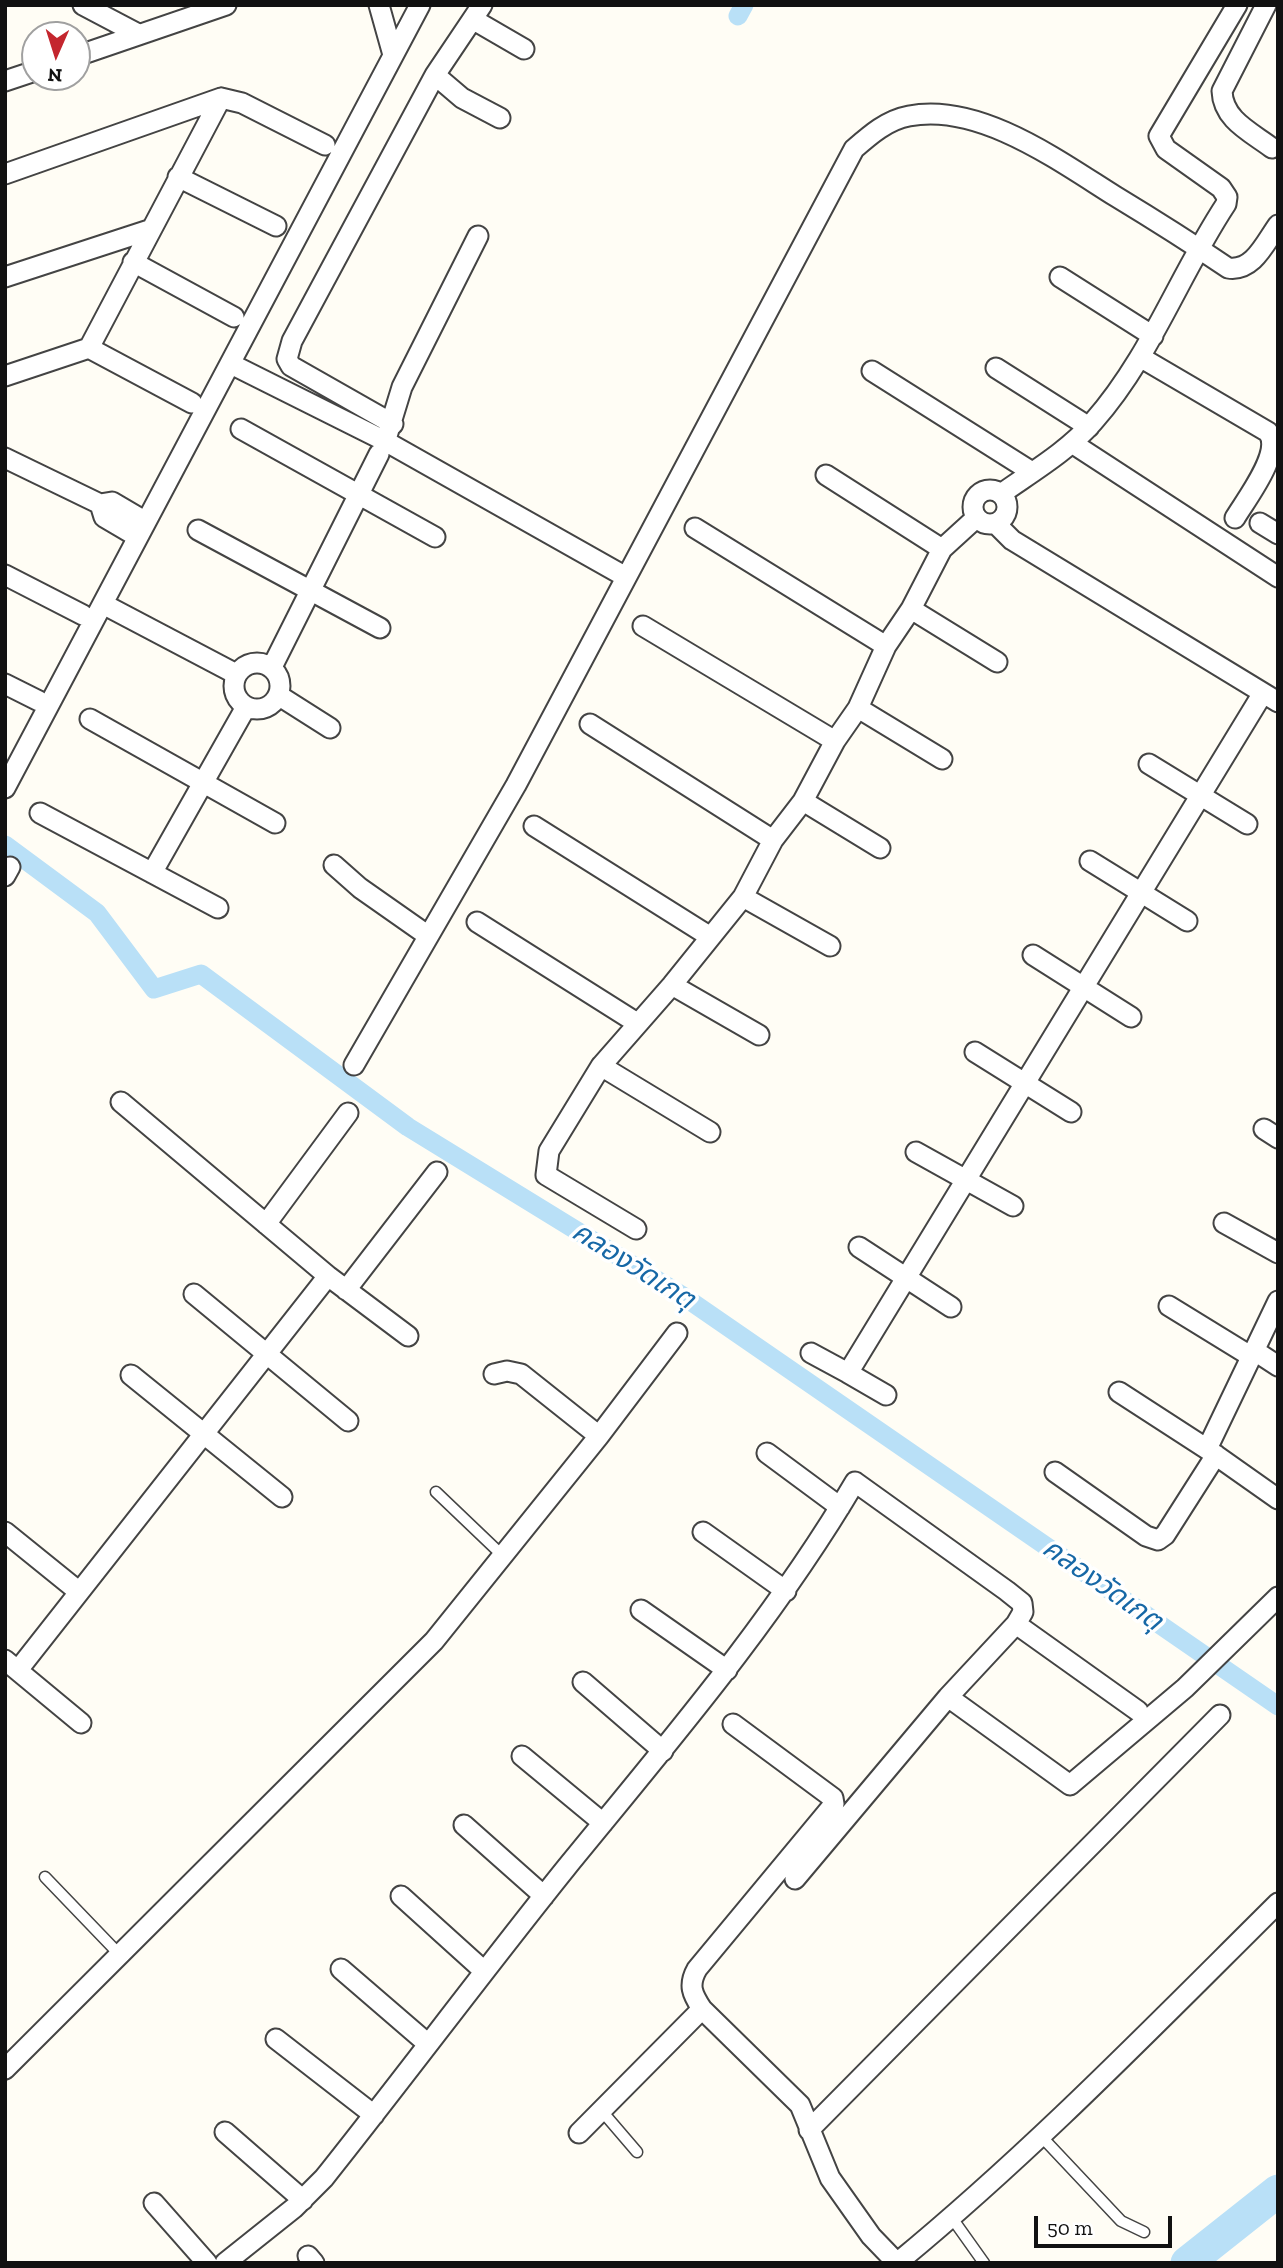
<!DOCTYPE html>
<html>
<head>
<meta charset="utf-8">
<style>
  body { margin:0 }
  #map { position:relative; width:1283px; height:2268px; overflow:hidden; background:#fffdf5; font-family:"Zilla Slab",serif }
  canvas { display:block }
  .frame { position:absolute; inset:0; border:7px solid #111; pointer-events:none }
  .north { position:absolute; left:21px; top:21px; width:70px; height:70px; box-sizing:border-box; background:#fff; border:2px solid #a0a0a0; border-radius:50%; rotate:183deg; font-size:19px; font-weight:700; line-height:28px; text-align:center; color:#111 }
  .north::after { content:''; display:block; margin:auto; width:24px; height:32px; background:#c4262e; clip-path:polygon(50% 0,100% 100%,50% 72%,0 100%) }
  .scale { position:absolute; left:1034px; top:2216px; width:138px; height:32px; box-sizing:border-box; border:4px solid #111; border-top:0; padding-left:9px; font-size:21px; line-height:24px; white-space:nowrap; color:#111; -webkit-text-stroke:5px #fff; paint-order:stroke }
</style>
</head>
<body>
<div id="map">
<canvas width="1283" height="2268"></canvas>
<div class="frame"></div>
<div class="north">N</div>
<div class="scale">50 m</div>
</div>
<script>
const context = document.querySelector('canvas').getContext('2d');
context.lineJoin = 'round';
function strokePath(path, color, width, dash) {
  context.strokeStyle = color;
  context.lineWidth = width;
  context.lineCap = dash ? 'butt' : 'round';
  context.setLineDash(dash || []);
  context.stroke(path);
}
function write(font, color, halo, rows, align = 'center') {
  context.font = font + ' "Zilla Slab","Noto Sans Thai",serif';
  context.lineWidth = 7;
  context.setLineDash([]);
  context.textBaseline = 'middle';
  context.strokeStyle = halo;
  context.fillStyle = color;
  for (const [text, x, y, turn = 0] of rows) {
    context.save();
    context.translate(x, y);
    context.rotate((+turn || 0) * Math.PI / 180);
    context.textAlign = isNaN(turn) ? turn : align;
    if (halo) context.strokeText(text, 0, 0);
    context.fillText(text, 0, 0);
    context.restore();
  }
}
strokePath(new Path2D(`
  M738,16L744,5
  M5,845L97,913L154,989L201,974L408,1127L683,1296L1278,1706`), '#b9e0f7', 19);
strokePath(new Path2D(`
  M1187,2263L1278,2191`), '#b9e0f7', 33);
const service = new Path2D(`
  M436,1492L503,1556
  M45,1877L119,1954
  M601,2110L637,2152
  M1040,2135L1121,2221L1144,2232
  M952,2218L984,2263`);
const minor = new Path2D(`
  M83,5L138,34
  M379,5L393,55
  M1266,5L1222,91C1223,120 1251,132 1272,148
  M474,20L524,49
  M77,56L226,5
  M435,75L462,98L500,118
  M5,81L35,71
  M5,174L221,98L242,103L325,145
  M178,177L276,226
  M133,262L234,317
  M5,277L149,230
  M1060,277L1153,336
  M89,348L221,98
  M1140,357L1268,432C1283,452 1247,498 1235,518
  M231,364L385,441L626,577
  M996,368L1089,427
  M872,371L1032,472
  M5,376L89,348L192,403
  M393,424L291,366L287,359L292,341L435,75L482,5
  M241,429L435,537
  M387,436L402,387L478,236
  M1072,443L1278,577
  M5,458L100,504L112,502L146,522
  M826,475L942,549
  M973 507a17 17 0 1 1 34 0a17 17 0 1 1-34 0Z
  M1001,494C1032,472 1068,451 1093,422C1150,358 1179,275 1226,204L1227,197L1221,188L1166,149L1159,136L1237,5
  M100,504L104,517L138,537
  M1260,523L1278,534
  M996,524L1012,540L1278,702
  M695,528L886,646
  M198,530L380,628
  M5,575L83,615
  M103,604L236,674
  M911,609L997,662
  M234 686a23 23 0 1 1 46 0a23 23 0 1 1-46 0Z
  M272,667L379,454
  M5,684L39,701
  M278,695L330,728
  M858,708L942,759
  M90,719L275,823
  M590,724L773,840
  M835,741L858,708L886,646L911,609L942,549L976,518
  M1149,764L1247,824
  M5,788L420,5
  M803,801L880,848
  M40,813L218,908
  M534,826L709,936
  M1090,861L1187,921
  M334,865L360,888L427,935
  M152,873L246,707
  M5,876L10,867
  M743,897L830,946
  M477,922L637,1023
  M1033,955L1131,1017
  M672,985L759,1035
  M975,1052L1071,1112
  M354,1065L516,785L854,149C870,135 887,120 909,116C979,102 1059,161 1115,196C1153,219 1191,243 1228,268C1253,272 1265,243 1278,225
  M601,1066L710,1132
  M121,1102L328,1276L408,1336
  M1264,1129L1278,1138
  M916,1152L1013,1206
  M1224,1223L1278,1253
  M266,1224L348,1113
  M636,1229L546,1175L549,1151L601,1066L672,985L743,897L773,840L803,801L835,741L643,626
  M859,1247L951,1307
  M346,1290L437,1172
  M194,1294L348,1421
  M1278,1301L1207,1449L1278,1499
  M1169,1306L1252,1357
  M1255,1351L1278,1366
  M811,1353L848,1373L1263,693
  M848,1373L886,1395
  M494,1374L507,1371L521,1374L599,1436
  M131,1375L282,1497
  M1119,1392L1207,1449
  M767,1453L840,1507
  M1055,1472L1146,1536L1158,1540L1165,1535L1216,1455
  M5,1532L78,1591
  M703,1532L786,1591
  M641,1610L727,1670
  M1016,1624L1138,1711
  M5,1660L81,1723
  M18,1670L328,1276
  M583,1682L663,1751
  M948,1697L1070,1785L1185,1688L1278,1597
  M733,1724L833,1798L834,1804L697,1969C688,1985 692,1994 702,2009L800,2105L830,2178L871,2236L897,2263
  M522,1756L603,1823
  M464,1825L544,1896
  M401,1896L484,1971
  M341,1969L428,2044
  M276,2039L374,2115
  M5,2069L434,1641L599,1436L677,1333
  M809,2130L1220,1715
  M225,2132L303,2200
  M579,2133L702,2009
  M154,2203L207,2263
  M308,2256L314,2263
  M225,2263L294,2208L324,2178C406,2075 484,1970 566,1868C668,1743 773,1621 855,1482L1007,1591L1022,1603L1023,1612L1016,1624L948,1697L795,1879
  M897,2263C1032,2152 1154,2026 1278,1903`);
strokePath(service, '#444', 13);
strokePath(minor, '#444', 23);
strokePath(service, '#fff', 10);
strokePath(minor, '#fff', 19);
write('italic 28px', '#1768a6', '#fff', [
  ["คลองวัดเกตุ",633,1266,32],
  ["คลองวัดเกตุ",1102,1585,35]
]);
</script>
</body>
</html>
